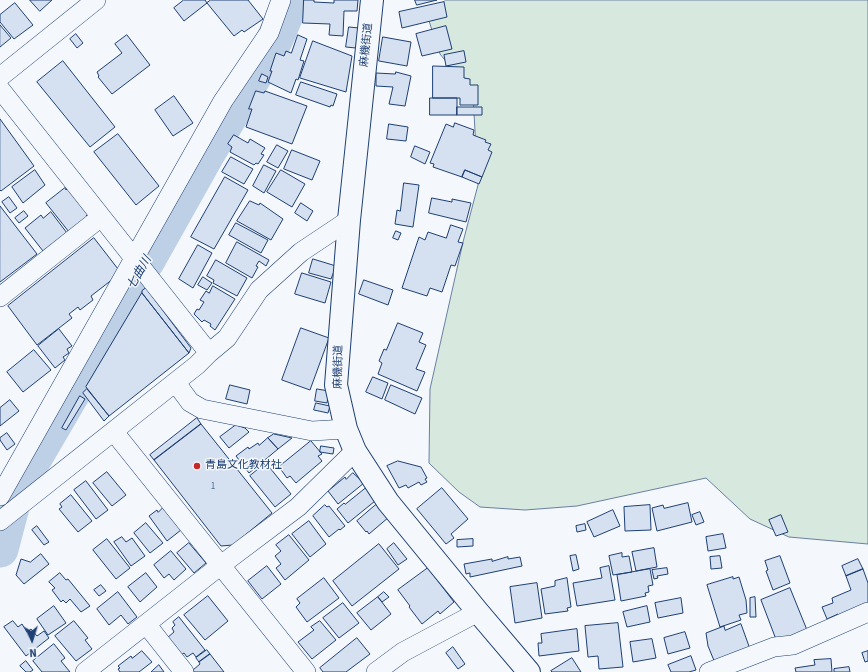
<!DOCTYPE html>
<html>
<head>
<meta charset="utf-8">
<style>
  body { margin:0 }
  #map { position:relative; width:868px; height:672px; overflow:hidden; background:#f4f7fb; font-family:"Source Sans 3",sans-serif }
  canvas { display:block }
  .north { position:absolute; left:12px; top:620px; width:40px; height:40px; -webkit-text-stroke:3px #f4f7fb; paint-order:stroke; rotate:176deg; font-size:11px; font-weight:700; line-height:16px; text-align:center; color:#1d3f73 }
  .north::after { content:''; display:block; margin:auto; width:14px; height:18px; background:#1d3f73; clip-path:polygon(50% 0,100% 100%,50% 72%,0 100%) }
</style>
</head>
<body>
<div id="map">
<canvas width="868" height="672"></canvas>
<div class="north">N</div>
</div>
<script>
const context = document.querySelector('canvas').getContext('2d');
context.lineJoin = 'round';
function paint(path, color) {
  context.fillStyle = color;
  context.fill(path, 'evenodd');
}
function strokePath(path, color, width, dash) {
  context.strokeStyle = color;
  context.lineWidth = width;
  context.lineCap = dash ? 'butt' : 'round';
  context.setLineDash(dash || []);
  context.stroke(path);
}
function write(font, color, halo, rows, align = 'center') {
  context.font = font + ' "Source Sans 3","Noto Sans JP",sans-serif';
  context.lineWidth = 3;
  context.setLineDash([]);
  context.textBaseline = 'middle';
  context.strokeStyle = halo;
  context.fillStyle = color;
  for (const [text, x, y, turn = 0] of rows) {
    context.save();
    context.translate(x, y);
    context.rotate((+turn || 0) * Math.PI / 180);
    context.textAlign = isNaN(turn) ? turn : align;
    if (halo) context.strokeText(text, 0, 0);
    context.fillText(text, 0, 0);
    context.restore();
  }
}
const green = new Path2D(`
  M446,0H868V544L789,537L750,519L706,478L577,506L525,510L480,507L459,492L429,463L430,389L463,242L478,185L473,95L440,54L428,18Z`);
paint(green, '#d7e8df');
strokePath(green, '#687fa3', 1);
strokePath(new Path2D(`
  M0,549L13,499L24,475L94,355L137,275L147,260L207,153L271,47L278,32L291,0`), '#bed0e5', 37);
const building = new Path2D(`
  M30,0H52L40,11Z
  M184,0H205L207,3L184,21L174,8Z
  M211,0H248L263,19L244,32L242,30L234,36L207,3Z
  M304,0H314V2L334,3V0H358L357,11H344L343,36L329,35L330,24L303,23Z
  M415,0H437L417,5Z
  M444,2L447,17L402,28L399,12Z
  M15,3L33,25L14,39L0,22V15Z
  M0,25L11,38L0,47Z
  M446,26L452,49L422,56L416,34Z
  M349,27L359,28L356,48L346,47Z
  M76,34L83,43L77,48L70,39Z
  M127,35L150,65L112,94L98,77L99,76L97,72L122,53L115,44Z
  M298,35L307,39L300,60L304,61L298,80L296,79L291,93L268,82L272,71H270L276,53L284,56L286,51L291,53Z
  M383,37L411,42L407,66L379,61Z
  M313,41L352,56L346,92L300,78Z
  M464,51L466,62L446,66L444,55Z
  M63,61L115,127L90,147L37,82Z
  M433,66L464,67V78L470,79V85H478V105H460V98H433Z
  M396,72L411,76L405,106L389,104L393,87L376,86V73L395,74Z
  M262,74L268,77L266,83L259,81Z
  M301,82L337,94L333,106L331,105L330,107L296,95Z
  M256,91L264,93L265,91L307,106L292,144L246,127L252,109H249Z
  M174,96L193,123L173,136L155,110Z
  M430,98H457V115H430Z
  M457,107H482V115H457Z
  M0,119L34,166L1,191L0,190Z
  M455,123L474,130L473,135L486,140L485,142L491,144L488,150L492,152L482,177L465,170L462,177L433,167L434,164L430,163L446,124L453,127Z
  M389,124L408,127L406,141L387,139Z
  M118,134L159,186L136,205L94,152Z
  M234,135L248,143L250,139L265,148L261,154L264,155L258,164L256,163L254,165L230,152L232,147L228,144Z
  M277,145L288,151L278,168L267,162Z
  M415,146L430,152L425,164L411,157Z
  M292,150L320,161L312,180L284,169Z
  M231,157L253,169L244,184L222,172Z
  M264,165L276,171L264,193L253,186Z
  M35,170L45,185L23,203L12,187Z
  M281,170L305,184L292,207L267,192Z
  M465,170L482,177L479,184L462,177Z
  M225,177L248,190L214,249L191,237Z
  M404,183L419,185L413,227L395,224L397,210L400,211Z
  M65,188L66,190L68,188L88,214L86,216L87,217L69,232L46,203Z
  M9,197L17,208L10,213L2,202Z
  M432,198L452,202V199L471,203L466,222L429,213Z
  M250,201L259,205L260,203L283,219L271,240L237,221Z
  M301,203L313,211L307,221L295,213Z
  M0,206L37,254L0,282Z
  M24,211L28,216L19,223L15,218Z
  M51,212L67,233L43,251L25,228L41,215L43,218Z
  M236,223L268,240L261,253L229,235Z
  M451,225L463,229L458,242L463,243L455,266L451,265L442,292L430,288L427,296L402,288L419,237L425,240L428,232L446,238Z
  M396,231L401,233L398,240L393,238Z
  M94,238L118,269L113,279L91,296L93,300L80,310L78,307L69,314L72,318L37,345L8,306Z
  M237,242L269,260L266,266L259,261L256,266L258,267L252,278L226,263Z
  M198,245L212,253L193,288L179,279Z
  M313,259L336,266L331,279L309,273Z
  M216,260L247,278L237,296L213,283L214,280L207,276Z
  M302,273L331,282L325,303L295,294Z
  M203,277L212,283L207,290L198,285Z
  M364,280L393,290L388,305L359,294Z
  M213,286L235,299L215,330L210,326L211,324L204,320L202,322L194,314L197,309L199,310L204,302L200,300L206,291L209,293Z
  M146,288L191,348L189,353L142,293V291Z
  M142,293L189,353L109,416L86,387Z
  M398,323L423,333L419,342L426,345L416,369L425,372L417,391L378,374L382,363L379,361L384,349L386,350Z
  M301,328L329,338L310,390L282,380Z
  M59,329L72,346L67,349L69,353L63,357L65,360L55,368L38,346Z
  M34,350L51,370L23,392L7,372Z
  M373,377L388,383L382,399L366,392Z
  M230,385L250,390L247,404L226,399Z
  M391,385L422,398L415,414L385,400Z
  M87,389L109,416L104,421L83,393Z
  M317,389L329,391L327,403L315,401Z
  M80,396L85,399L66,430L62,428Z
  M10,400L19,411L0,426V408Z
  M316,403L330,406L328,413L314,410Z
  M197,418L201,424L154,460L150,455Z
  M201,424L272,513L233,545L221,546L154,460Z
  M236,425L245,428L249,432L229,448L220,437Z
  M7,433L15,444L7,450L0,440V438Z
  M274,434L292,438L278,449L268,438Z
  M268,438L278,449L249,473L236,456L248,447L249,449L258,443L259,445Z
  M311,441L322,454L318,456L322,461L296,483L290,476L287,478L279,467Z
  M321,446L334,448L333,454L320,452Z
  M398,461L421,467L427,478L425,479L427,482L421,485L419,482L408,488L406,485L399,488L387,466Z
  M266,463L291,494L275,507L250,476Z
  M107,472L126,495L112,506L93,483Z
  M353,473L364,483L338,504L328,491L345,477L346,479Z
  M86,481L108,510L96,519L74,490Z
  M366,488L375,501L348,523L337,509L344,503L345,504Z
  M442,488L468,519L451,534L454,538L446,544L417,509Z
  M71,495L92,521L78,532L59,509L62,507L60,504Z
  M688,503L692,522L657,531L652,508L663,505L664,508Z
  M377,504L389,517L369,534L367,531L366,532L357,521Z
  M325,505L327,507L329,506L345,526L340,530L339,529L329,537L313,516Z
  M650,505L651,530L625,531L624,507Z
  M163,508L181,530L167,541L149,516L157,510L158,512Z
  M613,510L620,526L594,537L587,522Z
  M700,512L704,522L696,525L692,515Z
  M781,515L788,532L776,536L769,520Z
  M309,521L326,544L310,557L292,534Z
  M146,523L163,543L150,553L134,533Z
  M585,524L586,530L577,532L576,526Z
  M37,526L49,542L44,545L32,530Z
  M723,534L726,548L708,551L706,537Z
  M289,535L309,560L285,580L276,568L281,564L275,556L281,551L276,545Z
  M122,537L126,542L132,538L145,556L131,566L114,542Z
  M107,539L130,568L116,579L93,550Z
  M473,539V546L457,547V540Z
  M189,543L206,563L194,573L177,553Z
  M394,543L407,559L398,565L387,549Z
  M379,544L399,569L352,606L333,581Z
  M654,548L657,567L636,571L632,552Z
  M171,551L186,569L174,580L169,574L164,578L154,565Z
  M622,553V557L629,556L632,572L613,575L609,556Z
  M41,554L49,564L24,584L16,575L21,559L30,562Z
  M576,555L579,569L573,571L570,556Z
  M720,556L722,568L711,569L710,557Z
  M780,556L790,583L773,590L766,571L768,570L765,561Z
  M508,557V559L520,557L522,566L470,577V573L466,574L464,564L492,559V561Z
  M858,559L863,569L846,576L842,566Z
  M267,566L281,584L262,599L248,581Z
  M609,566L615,600L577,606L573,583L602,578L600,568Z
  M428,568L454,602L440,614L438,611L422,624L409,607L410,606L398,590Z
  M667,568L668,574L657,576L658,578L654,579L652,570Z
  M650,569L653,585L648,586L649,592L645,593L646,596L621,601L617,575Z
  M863,569L868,583V606L839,616L838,614L827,619L822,607L833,603L832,598L851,590L846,576Z
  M60,573L66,580L68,579L90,606L81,612L70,599L66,603L63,600L61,602L52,590L55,588L49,582Z
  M146,573L157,587L140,602L128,587Z
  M733,577V579L739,577L746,600L747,613L739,615L741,620L720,627L707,585Z
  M324,578L339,598L307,622L296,607L300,603L297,599Z
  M567,578L571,607L567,608L568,611L545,614L541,589L555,586V581Z
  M537,583L542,618L515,623L510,587Z
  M101,585L106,591L99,596L94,590Z
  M790,588L807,630L777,642L761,600Z
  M118,592L137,617L128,624L121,615L109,625L97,609Z
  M384,592L389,597L382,602L378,597Z
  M208,596L228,621L205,640L184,615Z
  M378,597L391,614L371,630L357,613Z
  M755,597L756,617H750V598Z
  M681,598L683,613L658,618L655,603Z
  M343,603L359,623L339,638L323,618Z
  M54,606L66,623L48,635L37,619Z
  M647,606L650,622L627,627L623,612Z
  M179,617L205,650L196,657L193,653L187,657L184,653L181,655L167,638L174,632L172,628L175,625L173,622Z
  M13,621L18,627L22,624L27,632L31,629L37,636L44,631L49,638L26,656L4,627Z
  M74,621L88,638L85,640L92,649L76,661L55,636Z
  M320,621L336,640L312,659L298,642L314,630L311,627Z
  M618,623L623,667L599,669L598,656L588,657L585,626Z
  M741,624L750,649L715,663L708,646L706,633L724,626L725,630Z
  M577,629L579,651L539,656L538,643H542L541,634Z
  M685,632L690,648L668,654L664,638Z
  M357,638L370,654L346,672H323L320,668Z
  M652,639L656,658L633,662L630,642Z
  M54,644L65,658L61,661L70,672H42L33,661Z
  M453,647L465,664L458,669L446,653Z
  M207,650L210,654L199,662L196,658Z
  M142,651L152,662L139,672H120L118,669L120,668L118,666L131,656L132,658Z
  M868,651V661L865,662L862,653Z
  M210,654L224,672H194L193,670L200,664L199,662Z
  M691,656L696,670L689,672H671L668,665Z
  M572,658L581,672H552L551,671Z
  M831,659L832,672H796L795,668L815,665L814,660Z
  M26,661L33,670L30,672H26L20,666Z
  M159,665L164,672H151L152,671Z
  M849,667L850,672H834V669Z`);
paint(building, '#d5e0f0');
strokePath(building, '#1d3f73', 1);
const street = new Path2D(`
  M0,77L96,0
  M0,89L209,353
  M0,297L101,217
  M176,383L190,402L202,409L312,431L346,429
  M114,432L306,672
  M0,496L223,101L269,33L281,0
  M0,521L197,365L209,353L227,338L259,290L301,252L349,220
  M146,624L184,672
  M85,672L221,565L298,507L355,451
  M376,672L403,652L478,612
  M709,672L774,647L793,645L868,612`);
const secondary = new Path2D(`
  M372,0L349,220L336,385L346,429L355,451L388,502L478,612L529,672`);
strokePath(street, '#1d3f73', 20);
strokePath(secondary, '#1d3f73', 24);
strokePath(street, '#f4f7fb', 19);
strokePath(secondary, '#f4f7fb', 22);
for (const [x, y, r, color] of [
  [197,466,4,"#c62828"]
]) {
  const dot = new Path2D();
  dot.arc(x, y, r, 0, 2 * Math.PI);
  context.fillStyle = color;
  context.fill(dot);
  strokePath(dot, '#f4f7fb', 1.5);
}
write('9px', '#4b6792', null, [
  ["1",213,487]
]);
write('11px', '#1d3f73', '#f4f7fb', [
  ["麻機街道",367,45,-84],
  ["麻機街道",339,367,-89]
]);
write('11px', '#1d3f73', '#f4f7fb', [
  ["青島文化教材社",205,466]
], 'left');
write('italic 12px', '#1d3f73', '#f4f7fb', [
  ["七曲川",140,273,-60]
]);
</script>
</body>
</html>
